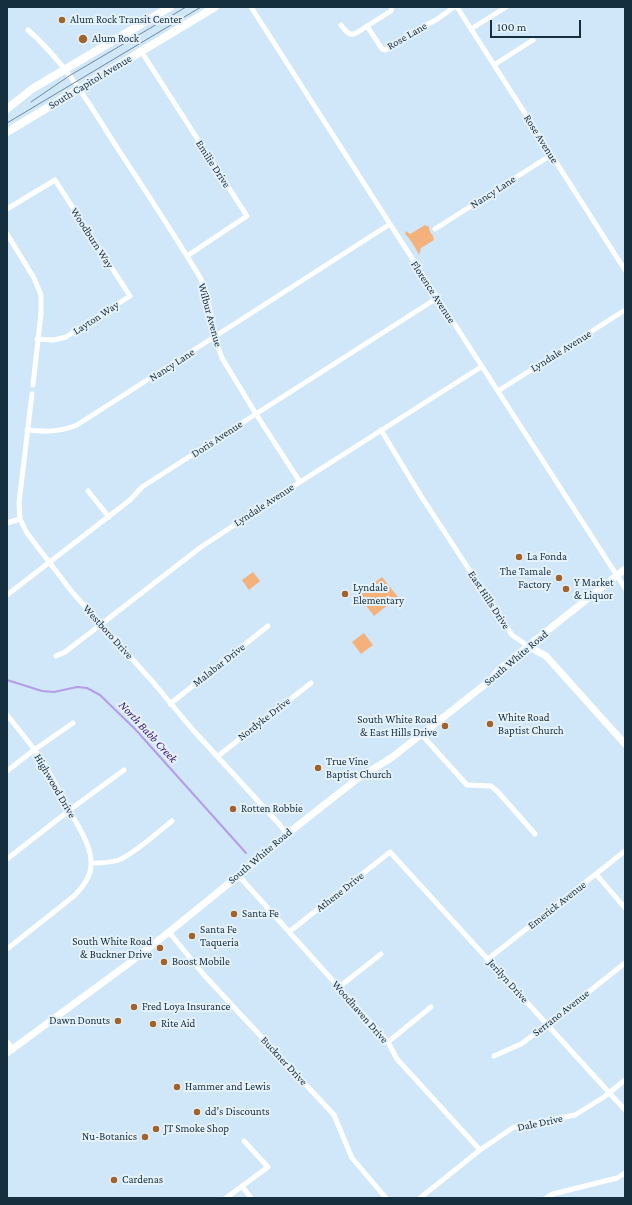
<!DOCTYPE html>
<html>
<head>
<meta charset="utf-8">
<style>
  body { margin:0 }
  #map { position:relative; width:632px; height:1205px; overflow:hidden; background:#cfe7f8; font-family:"Crimson Pro",serif }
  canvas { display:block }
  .frame { position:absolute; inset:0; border:8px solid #162f3f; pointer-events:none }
  .scale { position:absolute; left:490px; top:20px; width:91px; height:18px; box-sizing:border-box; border:2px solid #162f3f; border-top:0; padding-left:5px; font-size:12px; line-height:14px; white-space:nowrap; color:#162f3f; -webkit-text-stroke:3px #e6f2fb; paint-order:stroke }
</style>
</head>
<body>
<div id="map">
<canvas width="632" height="1205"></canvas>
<div class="frame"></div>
<div class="scale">100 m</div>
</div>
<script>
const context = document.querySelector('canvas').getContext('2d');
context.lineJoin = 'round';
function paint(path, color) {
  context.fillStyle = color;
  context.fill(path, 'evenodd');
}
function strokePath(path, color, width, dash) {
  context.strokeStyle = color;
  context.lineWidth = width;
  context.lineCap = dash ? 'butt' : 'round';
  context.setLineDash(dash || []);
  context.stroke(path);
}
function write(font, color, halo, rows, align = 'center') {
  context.font = font + ' "Crimson Pro",serif';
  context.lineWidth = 4;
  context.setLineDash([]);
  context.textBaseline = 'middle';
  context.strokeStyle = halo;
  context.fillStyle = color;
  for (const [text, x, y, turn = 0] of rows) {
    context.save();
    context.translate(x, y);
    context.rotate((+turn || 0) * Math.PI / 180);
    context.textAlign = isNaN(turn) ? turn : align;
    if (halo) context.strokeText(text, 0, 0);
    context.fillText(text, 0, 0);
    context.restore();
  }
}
paint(new Path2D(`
  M425,225L429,227L430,232L433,236L434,240L421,248L419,255C417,250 409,237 405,234L406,231L410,234Z
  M253,572L260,581L249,590L242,580Z
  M382,577L398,597L374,616L358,595Z
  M364,633L373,645L361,654L352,642Z`), '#f4b17c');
strokePath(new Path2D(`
  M7,680L42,691L54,692L77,687L87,688L100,695L135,729L246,853`), '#b59ce8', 2);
strokePath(new Path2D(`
  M251,7L390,224L625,588
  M392,7L391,11L367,26L382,49L386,50L407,35L436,20L454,7
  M457,7L625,270
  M341,25C351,40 355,34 367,26
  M471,29L506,7
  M28,30C65,62 90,105 116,146C145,190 174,234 201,279L209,306L217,344L222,358L256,414L300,482
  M141,51L247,216L187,256
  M494,65L533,40
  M7,209L55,180L130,296L66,337L54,340L37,339
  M435,229L551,155
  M7,234L34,278L41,295V313L33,385
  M498,391L625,310
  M32,394L19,503L20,519L27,533L72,592L152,681L193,730L280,825L287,834
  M27,430C46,432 60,432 77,425L390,224
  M381,430L421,496L512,635L528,646
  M88,491L109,517
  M7,523L20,519
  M7,595L130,500L142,487L437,298
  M56,656L65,652L95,629L201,547L300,482L481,367
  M170,704L268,626
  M7,715C19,730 31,744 41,759C52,776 61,795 71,813C79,828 92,847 91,864C91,877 83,887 74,896L7,949
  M421,734L467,785L491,786L498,792L535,834
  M218,756L311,683
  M7,771L34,750L73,723
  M7,859L75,806L124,770
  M91,863C101,863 110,863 119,860C134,854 158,832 172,821
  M596,874L625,908
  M238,875L388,1042L397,1059L480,1150
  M169,932L204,975L334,1115L352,1158L386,1198
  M289,932L390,852L625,1110
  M488,959L625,851
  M339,987L381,954
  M7,1042L13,1049
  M388,1042L431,1007
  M494,1056L521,1044L547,1025L625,963
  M242,1186L251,1198
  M226,1198L268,1167L244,1141
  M420,1198L480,1150L514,1127L575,1115L604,1097L625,1080
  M546,1198L553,1194L617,1178L625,1173`), '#fff', 5);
strokePath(new Path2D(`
  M528,646L546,656L625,744
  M7,1053L128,964L169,932L249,867L287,834L357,779L391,758L445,716L488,682L499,670L528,646L625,569`), '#fff', 7);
strokePath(new Path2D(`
  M7,109L32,89L170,7
  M7,132L215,7`), '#fff', 8);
strokePath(new Path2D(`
  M31,102L69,76L186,7
  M7,123L201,7`), '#708899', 1);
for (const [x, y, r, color] of [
  [62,20,4,"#a2632b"],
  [83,39,5,"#a2632b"],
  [519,557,4,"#a2632b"],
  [559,578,4,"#a2632b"],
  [566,589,4,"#a2632b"],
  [345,594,4,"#a2632b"],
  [490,724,4,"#a2632b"],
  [445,726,4,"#a2632b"],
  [318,768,4,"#a2632b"],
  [233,809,4,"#a2632b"],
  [234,914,4,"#a2632b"],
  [192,936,4,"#a2632b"],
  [160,948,4,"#a2632b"],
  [164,962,4,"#a2632b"],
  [134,1007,4,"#a2632b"],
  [118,1021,4,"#a2632b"],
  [153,1024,4,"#a2632b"],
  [177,1087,4,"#a2632b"],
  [197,1112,4,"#a2632b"],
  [156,1129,4,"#a2632b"],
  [145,1137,4,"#a2632b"],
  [114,1180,4,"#a2632b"]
]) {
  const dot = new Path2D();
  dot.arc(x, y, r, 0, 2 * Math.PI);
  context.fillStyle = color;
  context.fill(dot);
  strokePath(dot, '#e6f2fb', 1.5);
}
write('11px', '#162f3f', '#e6f2fb', [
  ["Alum Rock Transit Center",70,20],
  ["Alum Rock",92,39],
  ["La Fonda",527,557],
  ["The Tamale",551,572,"right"],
  ["Factory",551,585,"right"],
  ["Y Market",574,583],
  ["& Liquor",574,596],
  ["Lyndale",353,588],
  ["Elementary",353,601],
  ["White Road",498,718],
  ["Baptist Church",498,731],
  ["South White Road",437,720,"right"],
  ["& East Hills Drive",437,733,"right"],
  ["True Vine",326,762],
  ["Baptist Church",326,775],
  ["Rotten Robbie",241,809],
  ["Santa Fe",242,914],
  ["Santa Fe",200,930],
  ["Taqueria",200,943],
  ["South White Road",152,942,"right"],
  ["& Buckner Drive",152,955,"right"],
  ["Boost Mobile",172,962],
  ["Fred Loya Insurance",142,1007],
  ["Dawn Donuts",110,1021,"right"],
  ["Rite Aid",161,1024],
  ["Hammer and Lewis",185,1087],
  ["dd’s Discounts",205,1112],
  ["JT Smoke Shop",164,1129],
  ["Nu-Botanics",137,1137,"right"],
  ["Cardenas",122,1180]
], 'left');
write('11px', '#162f3f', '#e6f2fb', [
  ["Rose Lane",407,36,-30],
  ["South Capitol Avenue",90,82,-31],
  ["Rose Avenue",541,139,58],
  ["Emilie Drive",213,164,57],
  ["Nancy Lane",493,192,-33],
  ["Woodburn Way",92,238,57],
  ["Florence Avenue",433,292,57],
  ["Wilbur Avenue",210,315,75],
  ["Layton Way",96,318,-33],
  ["Lyndale Avenue",561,351,-32],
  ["Nancy Lane",172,365,-33],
  ["Doris Avenue",217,439,-33],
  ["Lyndale Avenue",264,505,-33],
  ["East Hills Drive",489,600,57],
  ["Westboro Drive",108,632,48],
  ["South White Road",516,658,-40],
  ["Malabar Drive",219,665,-38],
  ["Nordyke Drive",264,719,-38],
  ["Highwood Drive",55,786,60],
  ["South White Road",260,856,-40],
  ["Athene Drive",340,892,-38],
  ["Emerick Avenue",557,905,-38],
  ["Jerilyn Drive",508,981,48],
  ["Woodhaven Drive",360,1012,49],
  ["Serrano Avenue",561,1013,-38],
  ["Buckner Drive",284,1061,47],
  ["Dale Drive",540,1123,-12]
]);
write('italic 12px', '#421b73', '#e6f2fb', [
  ["North Babb Creek",148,732,47]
]);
</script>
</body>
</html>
